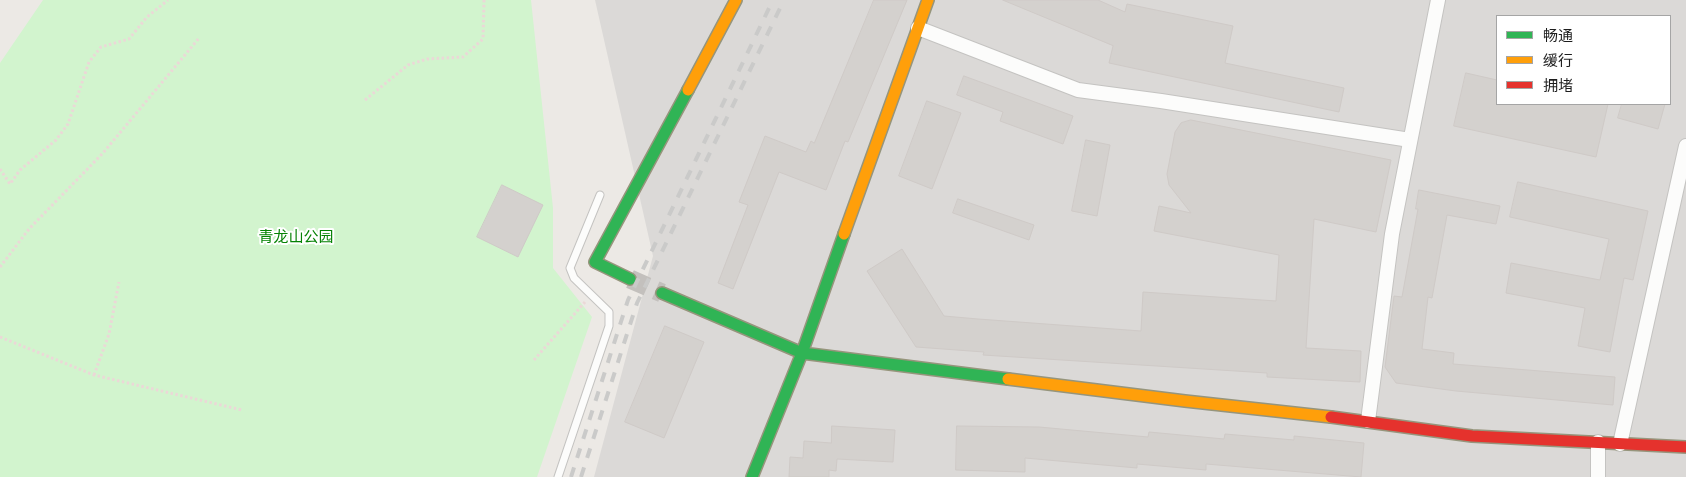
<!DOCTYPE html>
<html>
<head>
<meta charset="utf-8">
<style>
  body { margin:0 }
  #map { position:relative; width:1686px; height:477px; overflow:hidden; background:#ece9e5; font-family:"Noto Sans","Noto Sans SC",sans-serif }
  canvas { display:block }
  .legend { position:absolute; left:1496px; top:15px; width:175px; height:90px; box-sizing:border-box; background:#fff; border:1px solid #a5a5a5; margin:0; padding:6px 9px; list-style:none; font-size:15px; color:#1d1d1d }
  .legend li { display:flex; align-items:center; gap:10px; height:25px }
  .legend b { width:25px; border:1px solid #a5a5a5 }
</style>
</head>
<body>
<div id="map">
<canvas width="1686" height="477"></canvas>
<ul class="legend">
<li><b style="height:6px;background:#30b455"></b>畅通</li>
<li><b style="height:6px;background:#ff9f0a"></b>缓行</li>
<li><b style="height:6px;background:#e5322d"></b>拥堵</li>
</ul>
</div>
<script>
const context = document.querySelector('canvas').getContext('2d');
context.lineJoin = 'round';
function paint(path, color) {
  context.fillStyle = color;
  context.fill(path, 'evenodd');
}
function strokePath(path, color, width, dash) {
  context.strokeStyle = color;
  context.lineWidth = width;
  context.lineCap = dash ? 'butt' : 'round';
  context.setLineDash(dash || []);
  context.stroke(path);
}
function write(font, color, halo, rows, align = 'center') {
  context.font = font + ' "Noto Sans","Noto Sans SC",sans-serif';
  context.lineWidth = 4;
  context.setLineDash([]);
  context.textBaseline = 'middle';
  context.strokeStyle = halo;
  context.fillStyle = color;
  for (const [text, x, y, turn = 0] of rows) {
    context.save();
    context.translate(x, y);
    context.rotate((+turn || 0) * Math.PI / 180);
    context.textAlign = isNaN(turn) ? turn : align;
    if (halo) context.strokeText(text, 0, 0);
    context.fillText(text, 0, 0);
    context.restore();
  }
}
paint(new Path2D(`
  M595,0H1686V477H594L653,256ZM1497,16H1670V104H1497Z`), '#dbd9d7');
paint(new Path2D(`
  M43,0H531L553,208V268L592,317L537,477H0V63Z`), '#d2f4ce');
const building = new Path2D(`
  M874,0H907L848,142L845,141L826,190L779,172L733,289L718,283L748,205L739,202L765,136L806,152L811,141L814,143Z
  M1003,0H1098L1125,12L1127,4L1233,26L1225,63L1344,88L1339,112L1109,63L1113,46Z
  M1466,73L1497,80V104H1608L1596,157L1454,126Z
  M964,76L1073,116L1063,144L1000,121L1003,112L957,95Z
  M927,101L961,113L932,189L899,176Z
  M1622,104H1665L1658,129L1618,118Z
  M1191,120L1391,160L1376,232L1314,219L1306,348L1361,351L1360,382L1267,377V373L983,355L984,352L916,347L867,271L902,249L944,316L978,319L1141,331L1143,292L1276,301L1279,255L1154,231L1159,206L1191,213L1169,185L1167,174L1175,132L1181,123Z
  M1086,140L1110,145L1097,216L1072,211Z
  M1518,182L1648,211L1633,280L1624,278L1610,352L1578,346L1585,308L1506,293L1511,263L1600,280L1609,239L1510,217Z
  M502,185L543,205L518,257L477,237Z
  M1419,190L1500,206L1496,224L1447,215L1432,298L1428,297L1422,349L1454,353L1453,364L1615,377L1613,405L1456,391L1396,383L1385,367L1394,296L1402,297L1418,209H1416Z
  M958,199L1034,225L1029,240L953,213Z
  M665,326L704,342L664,438L625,422Z
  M832,426L895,430L893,462L837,459L836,471L829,470V477H789L790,457L803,458L804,441L831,443Z
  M957,426L1039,427L1148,437L1149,432L1224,439L1225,434L1294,440V436L1364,443L1361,477L1206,464V470L1137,464V468L1025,458V472L956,470Z`);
paint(building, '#d4d1ce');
strokePath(building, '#cfcac7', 1);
strokePath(new Path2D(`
  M630,279L662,293`), '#c3c0bd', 19, [19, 9]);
const lane = new Path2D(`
  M558,477L609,326V312L574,278L570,268L600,195`);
const street = new Path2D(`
  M918,28L1078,90L1161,101L1410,140
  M1368,421L1392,234L1438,0
  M1598,442V477
  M1620,444L1686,146`);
const fast = new Path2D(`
  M630,279L595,262L688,90
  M662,293L802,353L1008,379
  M752,477L802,353L844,234`);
const slow = new Path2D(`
  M688,90L736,0
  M844,234L928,0
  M1008,379L1185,401L1331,417`);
const jam = new Path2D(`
  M1331,417L1472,436L1686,447`);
strokePath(lane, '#c4c3c1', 9);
strokePath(street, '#c4c3c1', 16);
strokePath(fast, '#96957c', 14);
strokePath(slow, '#96957c', 14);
strokePath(jam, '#96957c', 14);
strokePath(new Path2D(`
  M365,100L408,65L427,59L463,57L483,39L484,0
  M0,169L10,184L20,170L56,140L68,124L89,62L101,47L129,39L147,17L168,0
  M0,267L29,229L103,153L200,37
  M0,337L94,375L242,410
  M534,360L585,302
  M94,375L109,334L119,282`), '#ebd8d7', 3, [2.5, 2.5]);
strokePath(lane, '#fcfcfb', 7);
strokePath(street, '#fcfcfb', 14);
strokePath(fast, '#30b455', 11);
strokePath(slow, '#ff9f0a', 11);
strokePath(jam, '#e5322d', 11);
strokePath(new Path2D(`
  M571,477L628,300L773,0
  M581,477L637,303L784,0`), '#cacac9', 4, [10, 10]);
write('15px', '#058204', '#fff', [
  ["青龙山公园",296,238]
]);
</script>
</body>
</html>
